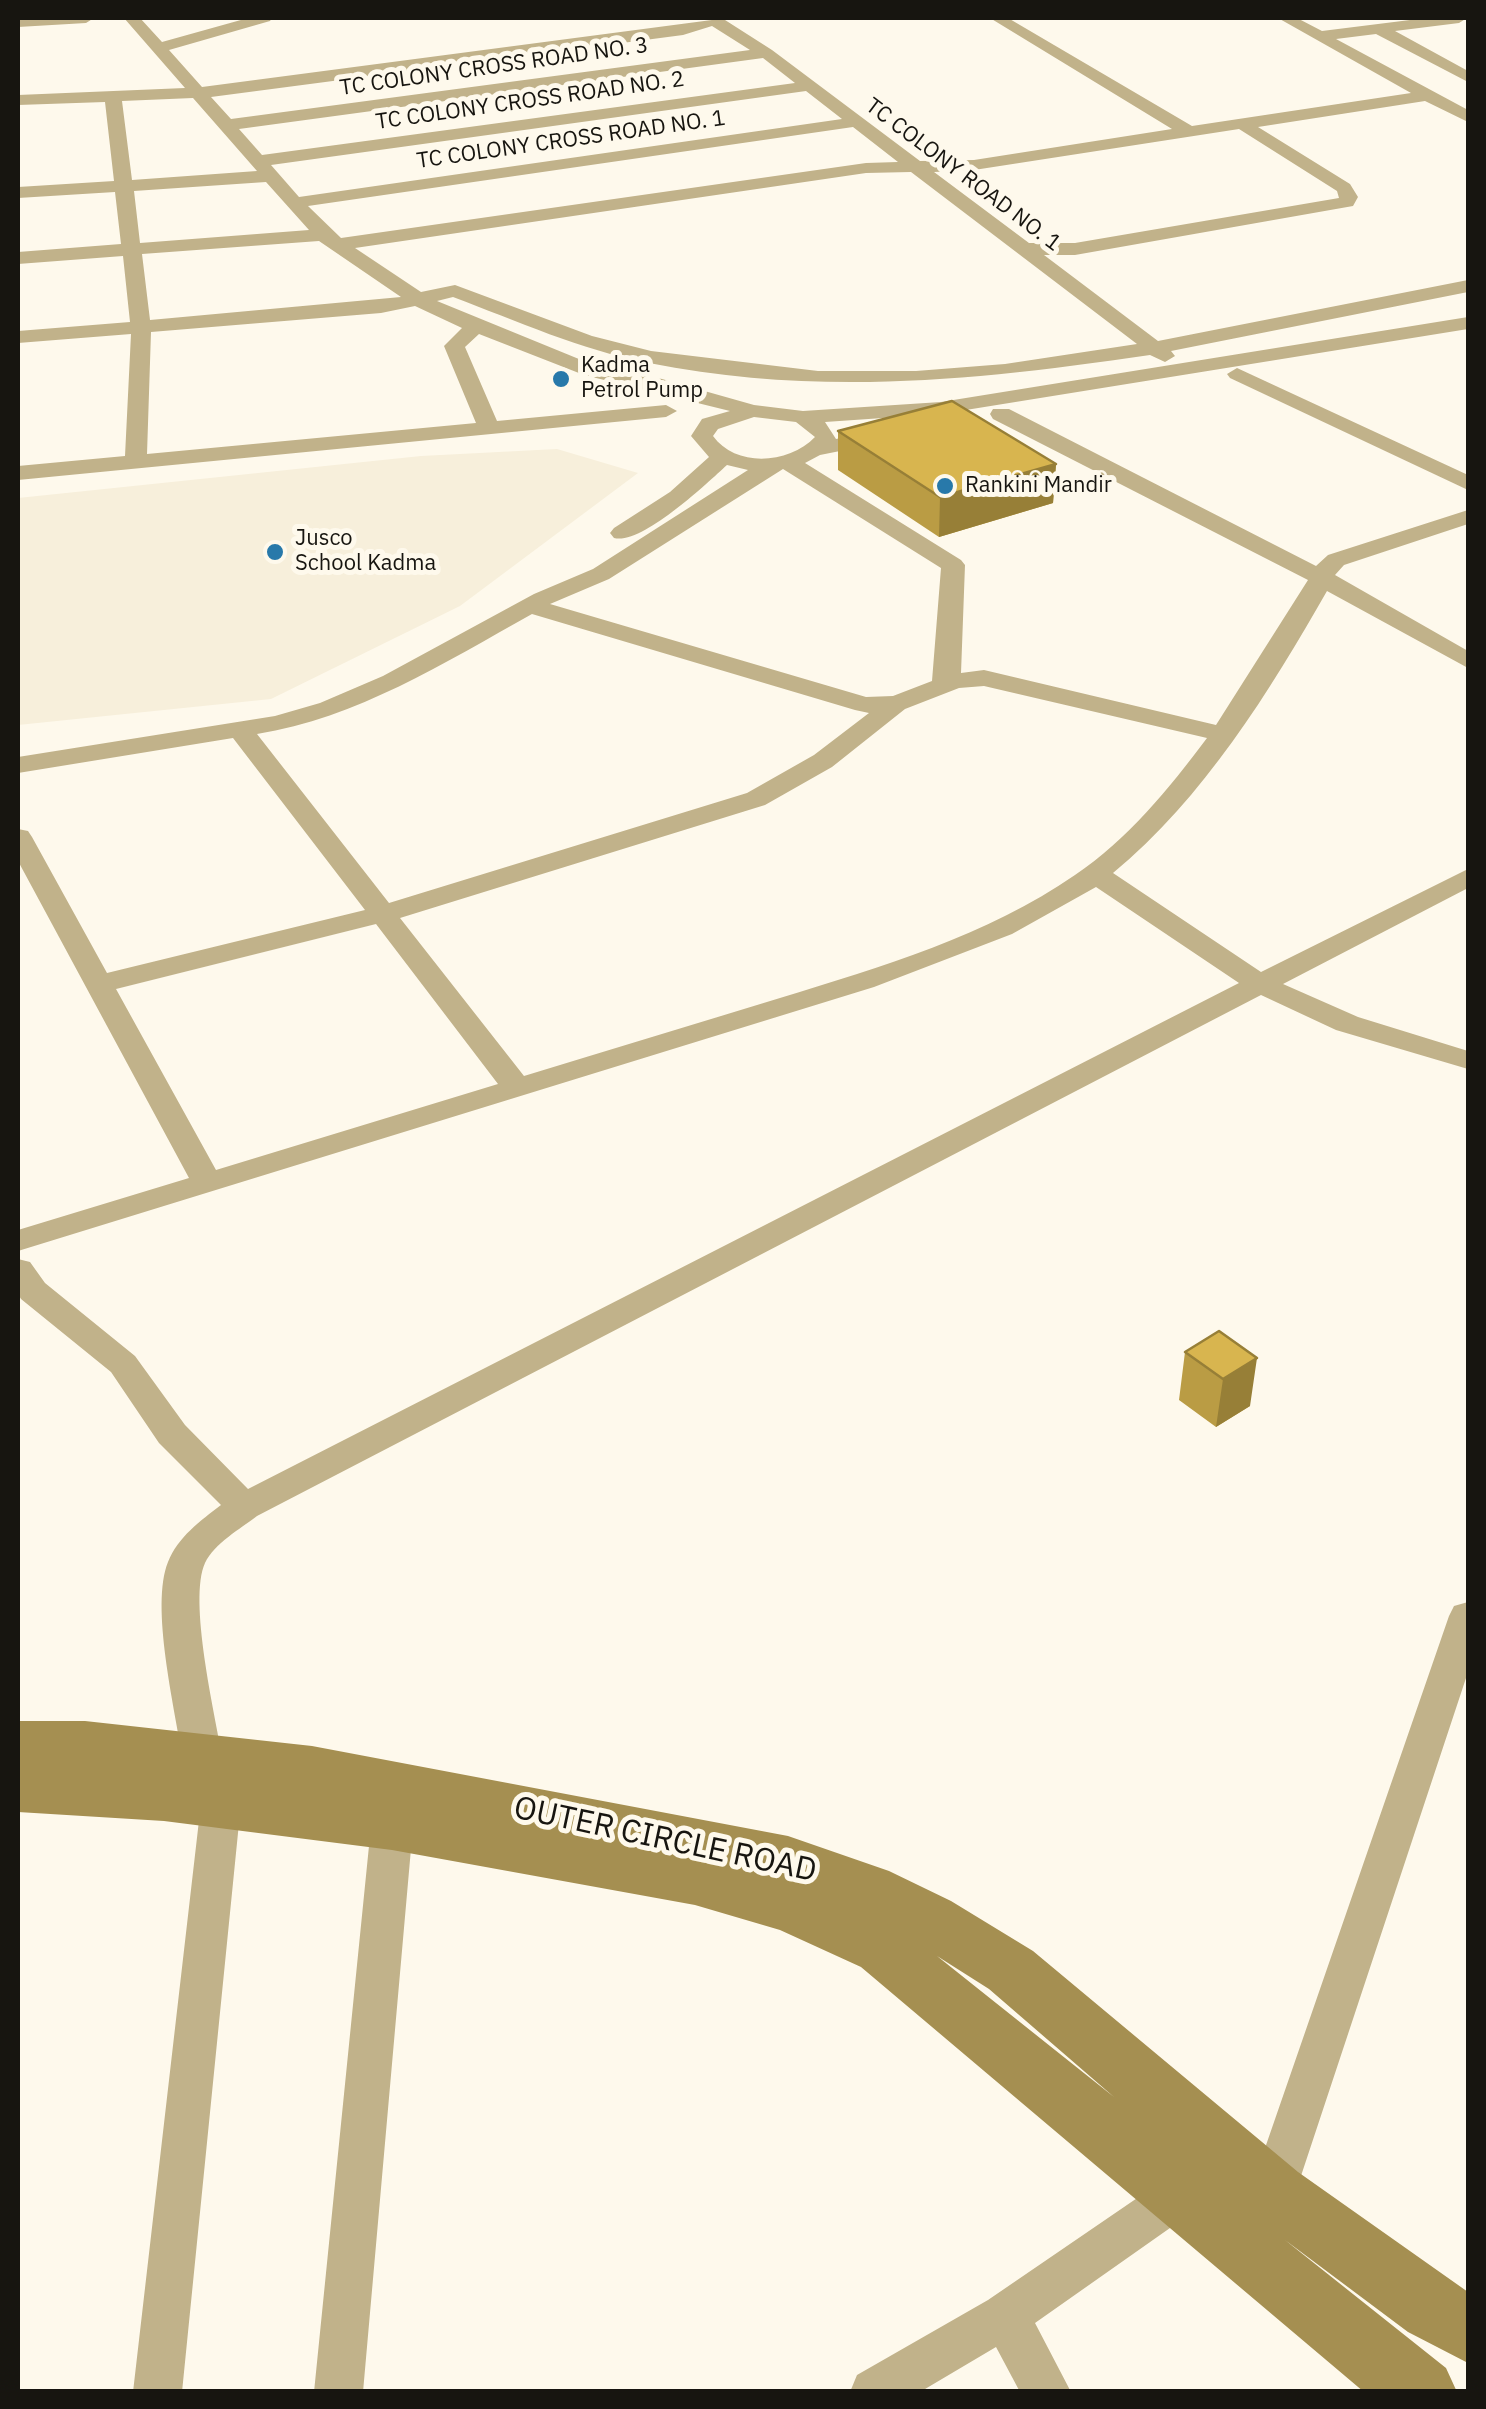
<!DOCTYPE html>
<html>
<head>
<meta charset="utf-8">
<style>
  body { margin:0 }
  #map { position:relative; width:1486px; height:2409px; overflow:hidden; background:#fef9ec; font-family:"IBM Plex Sans",sans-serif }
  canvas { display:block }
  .frame { position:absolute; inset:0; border:20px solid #171510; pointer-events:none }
</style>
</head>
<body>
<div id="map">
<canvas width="1486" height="2409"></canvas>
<div class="frame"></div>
</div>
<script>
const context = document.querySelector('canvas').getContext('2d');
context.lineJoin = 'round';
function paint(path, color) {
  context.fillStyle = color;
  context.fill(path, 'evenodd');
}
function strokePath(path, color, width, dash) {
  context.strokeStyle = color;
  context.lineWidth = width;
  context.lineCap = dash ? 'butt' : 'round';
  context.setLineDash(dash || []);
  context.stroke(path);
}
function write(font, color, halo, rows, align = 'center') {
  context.font = font + ' "IBM Plex Sans",sans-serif';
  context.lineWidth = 10;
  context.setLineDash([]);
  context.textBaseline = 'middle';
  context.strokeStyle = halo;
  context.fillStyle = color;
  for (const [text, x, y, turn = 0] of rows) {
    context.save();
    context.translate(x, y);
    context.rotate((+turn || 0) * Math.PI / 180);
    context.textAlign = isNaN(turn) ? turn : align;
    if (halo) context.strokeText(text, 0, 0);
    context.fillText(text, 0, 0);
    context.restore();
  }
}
paint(new Path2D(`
  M557,449L638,473L460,606L271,699L18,725V498L421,456Z`), '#f7efdb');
paint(new Path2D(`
  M18,18H94L86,23L18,27Z
  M124,18H140L162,42L248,18H272L270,21L169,50L202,87L727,18L725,20L772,50L920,161L974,160L1172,129L990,18H1008L1192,126L1411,93L1278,18H1297L1322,31L1426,18H1467L1459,23L1395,31L1468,71V82L1376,34L1336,39L1468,110V122L1425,101L1258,127L1350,184L1358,197L1353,206L1075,255H1044L1158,341L1468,280V292L1171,351L1175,356L1165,362L1150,355C978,380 822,397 649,363C581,350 517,321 453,297L437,301L596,366L662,379L754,405L803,411L941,402L1468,317V329L941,414L825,422L836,439L882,429L893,436L890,441L820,455L805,463L961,560L965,565L961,673L984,670L1216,725L1308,580L993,419L990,414L993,409H1009L1316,566L1328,555L1468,510V524L1344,565L1335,575L1468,651V668L1327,591C1270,691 1203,799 1113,873L1261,972L1468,869V888L1283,984L1358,1017L1468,1051V1069L1336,1030L1261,995L257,1516C240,1529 215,1543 205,1563C188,1600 215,1714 222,1756L216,1767L202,1772L188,1767L182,1756C175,1708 150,1606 168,1562C178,1537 200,1521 221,1505L159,1443L111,1372L21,1299L18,1294V1259L30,1262L45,1283L135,1356L185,1425L248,1489L1239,983L1096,887L1012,934L874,987L18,1251V1230L189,1178L18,861V829L28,831L32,837L107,973L365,910L233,738L18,773V757L275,716L320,703L383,676L534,594L593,569L748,470L727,465C705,485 642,545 614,538L610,533L614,528L670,492L709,457L691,436L702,419L730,411L584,375L479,334L465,347L497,421L666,405L677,411L666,417L18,480V466L125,456L131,334L18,343V331L130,322L123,256L18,264V252L121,244L115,192L18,198V187L114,181L105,102L18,105V95L185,88ZM712,26L750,50L231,119L211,97L683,35ZM763,58L795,83L262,155L239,129ZM806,91L842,119L299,197L271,165ZM193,98L257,171L132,180L122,101ZM853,127L898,162L866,163L341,238L308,206ZM1239,129L1337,191L1339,198L1075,243H1029L934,172L974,170ZM911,172L1137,344L1005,364L916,371H818L651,351L592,336L455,285L421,292L355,248L866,173ZM266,182L309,230L140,243L134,191ZM319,241L401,297L150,320L142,254ZM415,306L462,328L444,346L476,423L147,454L151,332L381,313ZM754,417L796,422L815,437C789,464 736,468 713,436L718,429ZM783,469L941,568L932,681L893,696L866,697L550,604L609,579ZM532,614L855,710L869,713L814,755L747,793L389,903L257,734C357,718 444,663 532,614ZM984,686L1207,738C1169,789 1127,840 1075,875C987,936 881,967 780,998C695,1024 609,1050 524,1076L400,918L765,805L832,767L905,709L959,688ZM376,924L498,1084L216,1170L116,989Z
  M1237,368L1468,475V490L1230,378L1227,374Z
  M1468,1602V1672L1292,2203L1285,2218L1269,2224L1253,2218L1246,2203L1449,1616L1454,1606Z
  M221,1787L235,1792L241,1803L182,2392H133L201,1803L207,1792Z
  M392,1810L407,1814L413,1826L363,2392H314L371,1826L377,1814Z
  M1181,2173L1197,2179L1204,2194L1197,2209L1035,2323L1071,2392H1020L996,2347L920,2392H850L857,2375L988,2300L1165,2179Z`), '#c1b28a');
paint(new Path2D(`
  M18,1721H85L312,1746L788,1836L889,1871L951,1901L1033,1951L1298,2172L1468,2292V2363L1408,2332L1285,2240L1446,2368L1457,2392H1364L861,1967L780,1930L695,1905L392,1850L164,1821L18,1812ZM937,1956L989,1989L1114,2097Z`), '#a58f51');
paint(new Path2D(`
  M838,431L1056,464L1053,503L939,537L838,470Z
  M1219,1331L1250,1406L1216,1427L1179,1400L1185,1352Z`), '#ba9c44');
paint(new Path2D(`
  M1056,464L1053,503L939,537L940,497Z
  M1257,1358L1250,1406L1216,1427L1223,1379Z`), '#977f37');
const building = new Path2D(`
  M952,401L1056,464L940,497L838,431Z
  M1219,1331L1257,1358L1223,1379L1185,1352Z`);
paint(building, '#d8b54f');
strokePath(building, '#977f37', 2.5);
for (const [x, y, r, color] of [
  [561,379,10,"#2879aa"],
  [945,486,10,"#2879aa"],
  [275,552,10,"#2879aa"]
]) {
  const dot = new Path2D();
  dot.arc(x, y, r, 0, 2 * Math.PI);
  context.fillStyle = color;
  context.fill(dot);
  strokePath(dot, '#fef9ec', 4);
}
write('22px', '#171510', '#fef9ec', [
  ["TC COLONY CROSS ROAD NO. 3",494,67,-8],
  ["TC COLONY CROSS ROAD NO. 2",530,101,-8],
  ["TC COLONY CROSS ROAD NO. 1",571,140,-8],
  ["TC COLONY ROAD NO. 1",963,175,37]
]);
write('22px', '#171510', '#fef9ec', [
  ["Kadma",581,366],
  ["Petrol Pump",581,391],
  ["Rankini Mandir",965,486],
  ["Jusco",295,539],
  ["School Kadma",295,564]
], 'left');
write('32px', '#171510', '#fef9ec', [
  ["OUTER CIRCLE ROAD",665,1840,12]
]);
</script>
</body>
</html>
